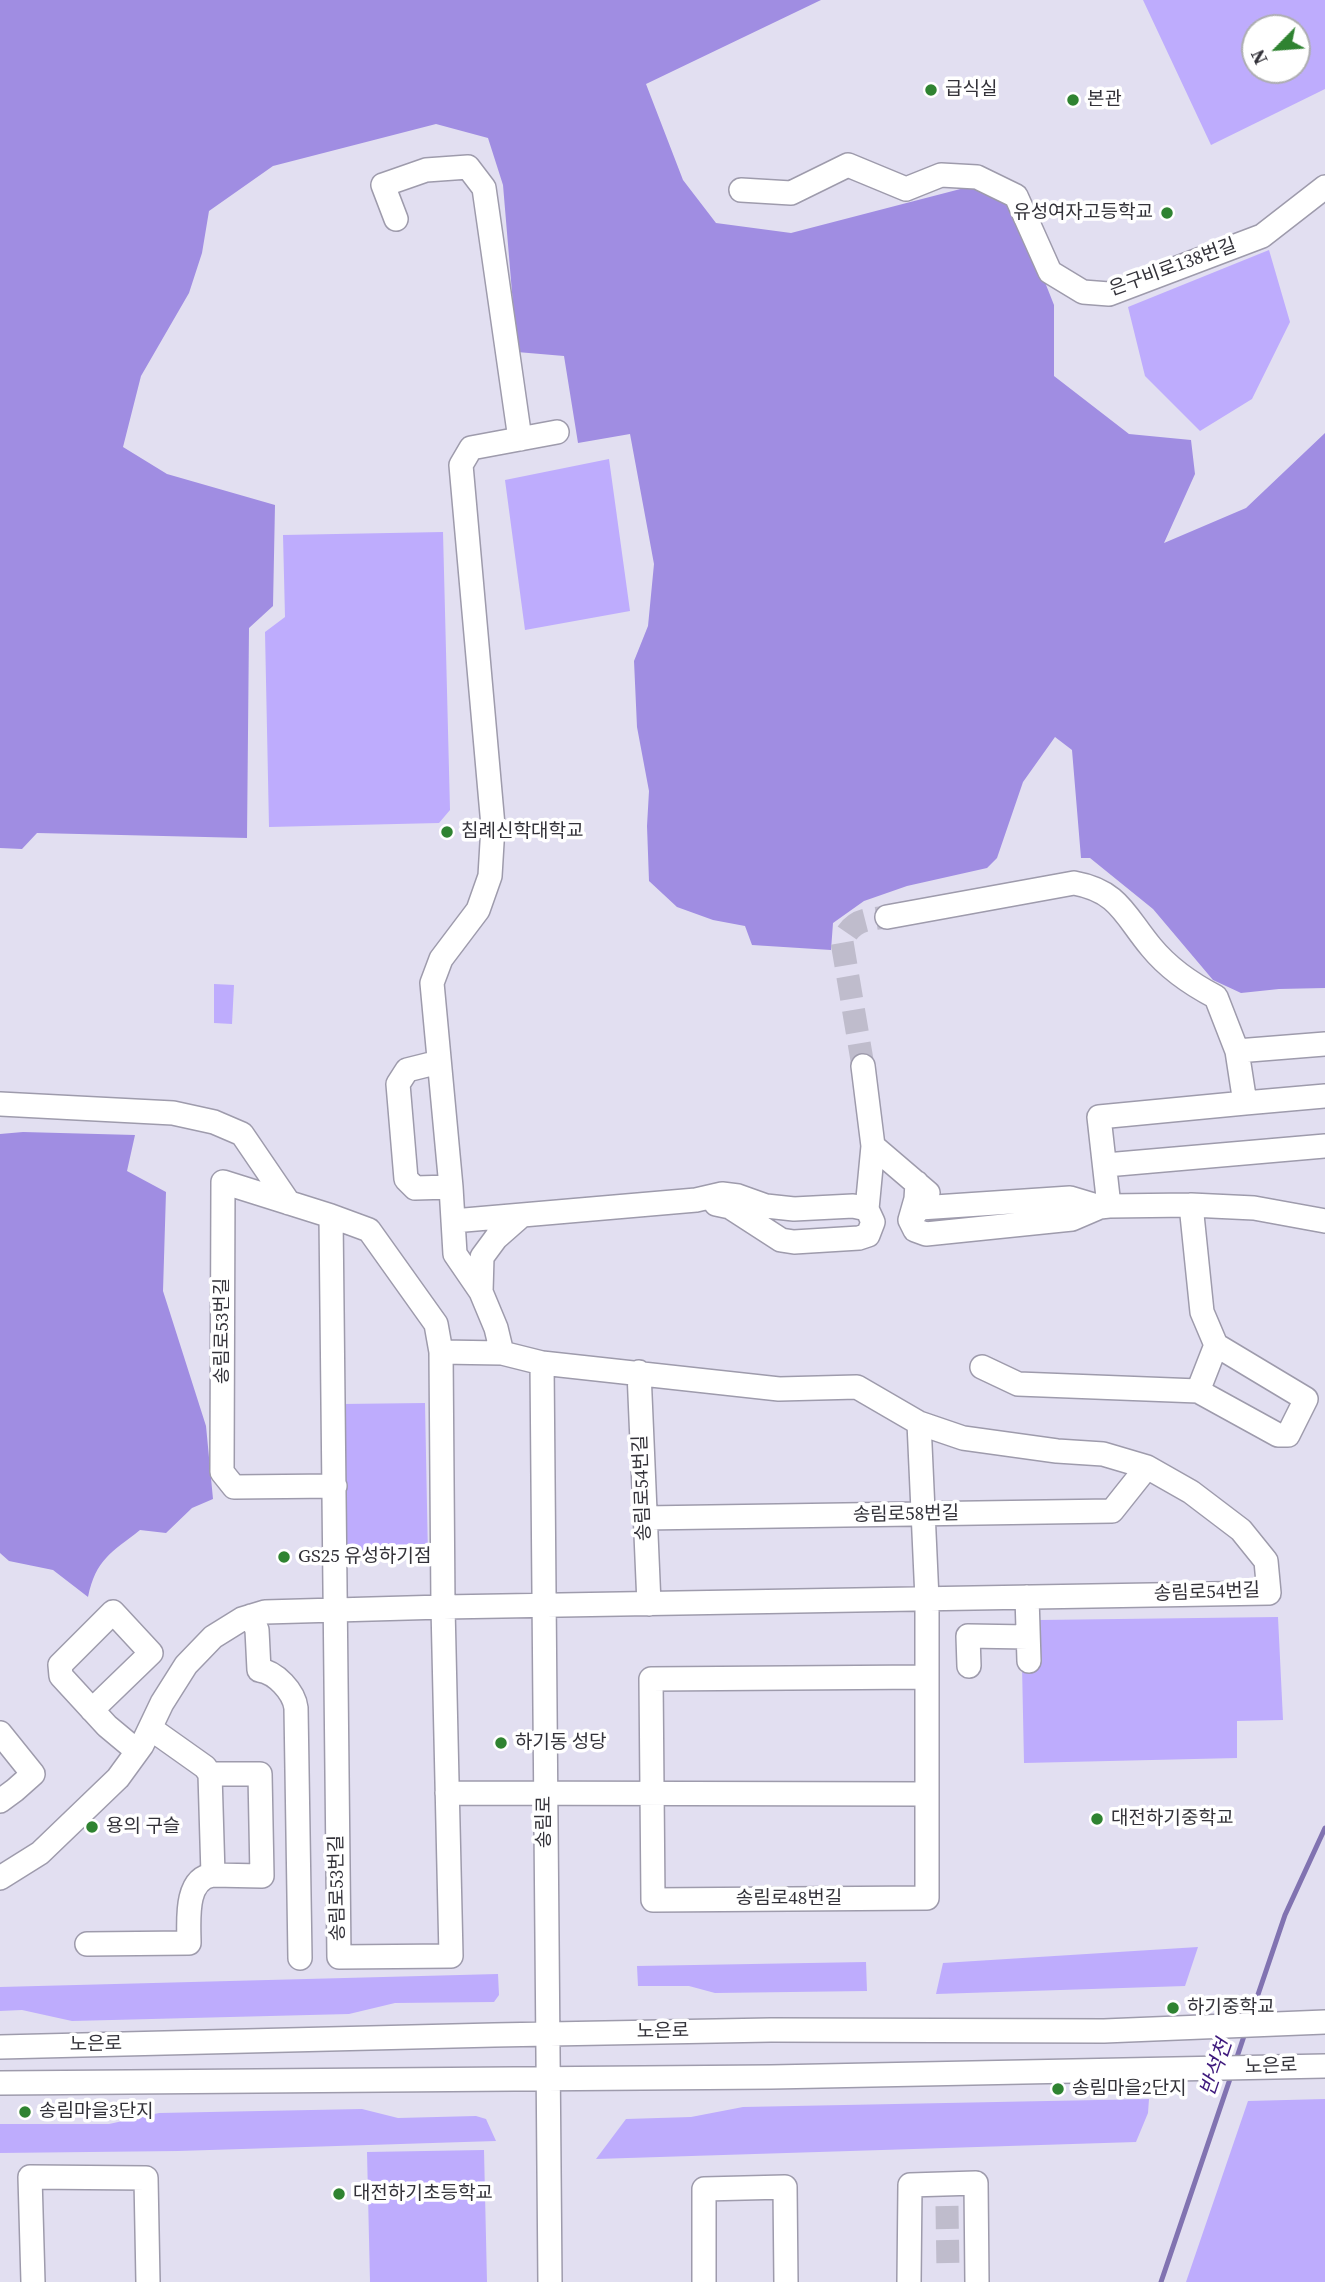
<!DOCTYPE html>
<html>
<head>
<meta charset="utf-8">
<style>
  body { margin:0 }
  #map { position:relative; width:1325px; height:2282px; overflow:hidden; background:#e2dff1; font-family:"Source Serif 4",serif }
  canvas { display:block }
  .north { position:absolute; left:1241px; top:14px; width:70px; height:70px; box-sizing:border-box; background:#fff; border:2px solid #adadb0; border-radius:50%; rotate:245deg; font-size:19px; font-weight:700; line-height:28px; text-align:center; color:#333239 }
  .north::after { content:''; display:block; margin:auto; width:24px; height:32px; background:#2f8331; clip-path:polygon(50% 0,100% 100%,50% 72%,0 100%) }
</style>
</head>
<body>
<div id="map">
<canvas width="1325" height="2282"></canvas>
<div class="north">N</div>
</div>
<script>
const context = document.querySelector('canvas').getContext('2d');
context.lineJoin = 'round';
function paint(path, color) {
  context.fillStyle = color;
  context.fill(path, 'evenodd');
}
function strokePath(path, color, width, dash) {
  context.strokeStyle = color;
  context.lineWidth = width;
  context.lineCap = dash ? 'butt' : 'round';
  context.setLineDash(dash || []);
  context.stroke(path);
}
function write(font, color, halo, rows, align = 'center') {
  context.font = font + ' "Source Serif 4","Noto Sans KR",serif';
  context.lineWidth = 7;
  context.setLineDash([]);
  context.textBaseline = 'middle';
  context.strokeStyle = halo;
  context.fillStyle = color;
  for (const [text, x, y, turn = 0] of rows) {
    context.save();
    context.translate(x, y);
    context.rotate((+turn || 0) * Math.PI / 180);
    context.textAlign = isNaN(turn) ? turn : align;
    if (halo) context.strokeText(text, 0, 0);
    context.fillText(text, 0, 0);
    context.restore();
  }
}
paint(new Path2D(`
  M1143,0H1325V89L1211,145ZM1255,28H1297V70H1255Z
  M1269,250L1290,322L1252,399L1200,431L1145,376L1128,307Z
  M609,459L630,611L525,630L505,480Z
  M443,532L450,810L439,823L269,827L265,632L285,617L283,535Z
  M214,984L234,985L232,1024L214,1023Z
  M425,1403L428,1557L344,1559L341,1404Z
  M1278,1617L1283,1720L1237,1721V1758L1024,1763L1022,1665H1039V1620Z
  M1198,1947L1185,1986L936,1994L943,1963Z
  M866,1962L867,1991L715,1993L689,1986H638L637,1966Z
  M498,1974L499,1995L494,2002L395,2003L349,2014L72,2021L22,2010L0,2011V1987Z
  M1149,2099L1148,2113L1136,2142L596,2159L626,2119L691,2117L743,2107Z
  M1325,2099V2282H1186L1248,2101Z
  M362,2109L398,2118L476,2116L486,2119L496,2141L178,2151L0,2153V2124H109L159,2113Z
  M484,2150L487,2282H370L367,2152Z`), '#beacfd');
paint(new Path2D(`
  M0,0H821L646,84L683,180L716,223L791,233L972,186L1016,209L1054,305V376L1129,434L1191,440L1195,474L1164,543L1246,508L1325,433V988L1279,989L1241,993L1213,980L1153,909L1090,858H1081L1072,750L1055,737L1023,782L997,858L987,868L907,886L864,901L833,923L831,950L752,945L745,926L713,920L677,907L649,881L647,826L649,791L637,727L634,661L648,626L654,564L630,434L578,443L564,356L517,352L503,185L488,138L436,124L273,166L209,211L202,253L189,293L141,376L123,447L167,474L275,505L273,606L249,628L247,838L37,833L22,849L0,848Z
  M23,1132L135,1135L127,1171L166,1192L163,1291L206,1426L213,1499L192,1508L166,1533L140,1530C111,1553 96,1559 88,1597L53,1570L9,1561L0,1553V1134Z`), '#a08de2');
strokePath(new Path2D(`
  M1249,2021L1285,1915L1325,1828
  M1236,2060L1246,2030
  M1161,2282L1232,2073`), '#8173b1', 5);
strokePath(new Path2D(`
  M863,1066L842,942C853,919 864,920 887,917
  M947,2206L948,2271`), '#bfbccc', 23, [23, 11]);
const minor = new Path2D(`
  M741,190L791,193L848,165L906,189L941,175L977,177L1016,196L1050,272L1083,292L1109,294L1262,236L1325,187
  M396,219L383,185L426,170L468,167L484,188L520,439
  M887,917L1074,883C1119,891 1125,916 1151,947C1169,969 1191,984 1216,997L1237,1051L1245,1103L1099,1117L1109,1206
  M1237,1051L1325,1044
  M439,1062L407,1070L398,1084L406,1179L415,1188L451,1187
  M1245,1103L1325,1096
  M0,1104L173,1113L214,1122L242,1134L289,1203
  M873,1146L928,1193
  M1106,1165L1325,1146
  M917,1183L916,1199L910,1220L915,1230L926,1234L1072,1219L1100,1207L1109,1206L1191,1205L1254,1208L1325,1221
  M716,1204L730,1207L781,1240L794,1242L859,1238L868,1235L873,1222L867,1209L873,1146L863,1066
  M331,1216L369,1230L436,1324L441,1352L502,1353L542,1363L779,1389L857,1387L919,1423L963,1438L1057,1451L1103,1454L1147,1467L1191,1492L1241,1530L1266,1561L1269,1593L443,1607L451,1956L339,1957Z
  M331,1216L223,1182L222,1472L234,1487L335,1486
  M910,1220L920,1208L1070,1198L1100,1207
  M453,1221L696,1200L722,1194L738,1196L766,1206L794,1209L853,1206L867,1209
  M481,1292L482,1257L496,1238L521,1216
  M502,1353L496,1328L481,1292L455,1254L451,1187L432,983L441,959L478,910L490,876L493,826L461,465L471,448L557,432
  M542,1363L550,2282
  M982,1367L1018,1384L1198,1391L1216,1345L1202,1312L1191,1205
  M639,1372L649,1604
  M1198,1391L1278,1435H1288L1306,1399L1216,1345
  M919,1423L927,1599V1898L653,1900L651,1679L927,1677
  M644,1518L1112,1511L1147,1467
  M1027,1597L1029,1661
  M251,1616L257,1630L259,1670C276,1672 294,1692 296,1708L300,1958
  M969,1666L968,1636L1028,1637
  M92,1710L151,1653L113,1612L60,1665L61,1676L107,1726L137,1751
  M0,1733L33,1774L15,1790L0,1801
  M210,1774H260L262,1876L213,1875
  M447,1793L926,1794
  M0,1878L40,1853L118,1778L142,1745L162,1703L186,1665L213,1637L242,1619L265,1612L443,1607L441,1352
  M87,1944L189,1943C189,1923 184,1878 213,1875L210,1774L205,1767L150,1728
  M0,2047L494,2035L771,2030L1104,2031L1325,2022
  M0,2083L771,2077L1325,2066
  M33,2282L30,2177L146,2178L148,2282
  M704,2282V2189L785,2187L786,2282
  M909,2282L910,2185L976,2183L977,2282`);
strokePath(minor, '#9e9bac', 26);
strokePath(minor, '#fff', 23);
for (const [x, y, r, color] of [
  [931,90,7,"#2f8331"],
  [1073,100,7,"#2f8331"],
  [1167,213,7,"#2f8331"],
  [447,832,7,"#2f8331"],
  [284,1557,7,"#2f8331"],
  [501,1743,7,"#2f8331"],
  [1097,1819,7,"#2f8331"],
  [92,1827,7,"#2f8331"],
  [1173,2008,7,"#2f8331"],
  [1058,2089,7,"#2f8331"],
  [25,2112,7,"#2f8331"],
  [339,2194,7,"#2f8331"]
]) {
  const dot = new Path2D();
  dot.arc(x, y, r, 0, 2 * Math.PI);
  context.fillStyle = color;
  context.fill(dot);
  strokePath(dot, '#fff', 2.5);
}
write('19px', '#333239', '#fff', [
  ["급식실",945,90],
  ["본관",1087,100],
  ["유성여자고등학교",1153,213,"right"],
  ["침례신학대학교",461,832],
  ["GS25 유성하기점",298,1557],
  ["하기동 성당",515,1743],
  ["대전하기중학교",1111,1819],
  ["용의 구슬",106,1827],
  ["하기중학교",1187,2008],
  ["송림마을2단지",1072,2089],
  ["송림마을3단지",39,2112],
  ["대전하기초등학교",353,2194]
], 'left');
write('19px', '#333239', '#fff', [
  ["은구비로138번길",1173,268,-20],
  ["송림로53번길",223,1331,-90],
  ["송림로54번길",643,1488,-92],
  ["송림로58번길",906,1515,-1],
  ["송림로54번길",1207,1593,-2],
  ["송림로",545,1822,-90],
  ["송림로53번길",338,1888,-91],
  ["송림로48번길",789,1899],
  ["노은로",663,2032,-1],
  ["노은로",96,2045,-1],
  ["노은로",1271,2067,-2]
]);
write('italic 21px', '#3f1a7d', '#fff', [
  ["반석천",1217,2068,-71]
]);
</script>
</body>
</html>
